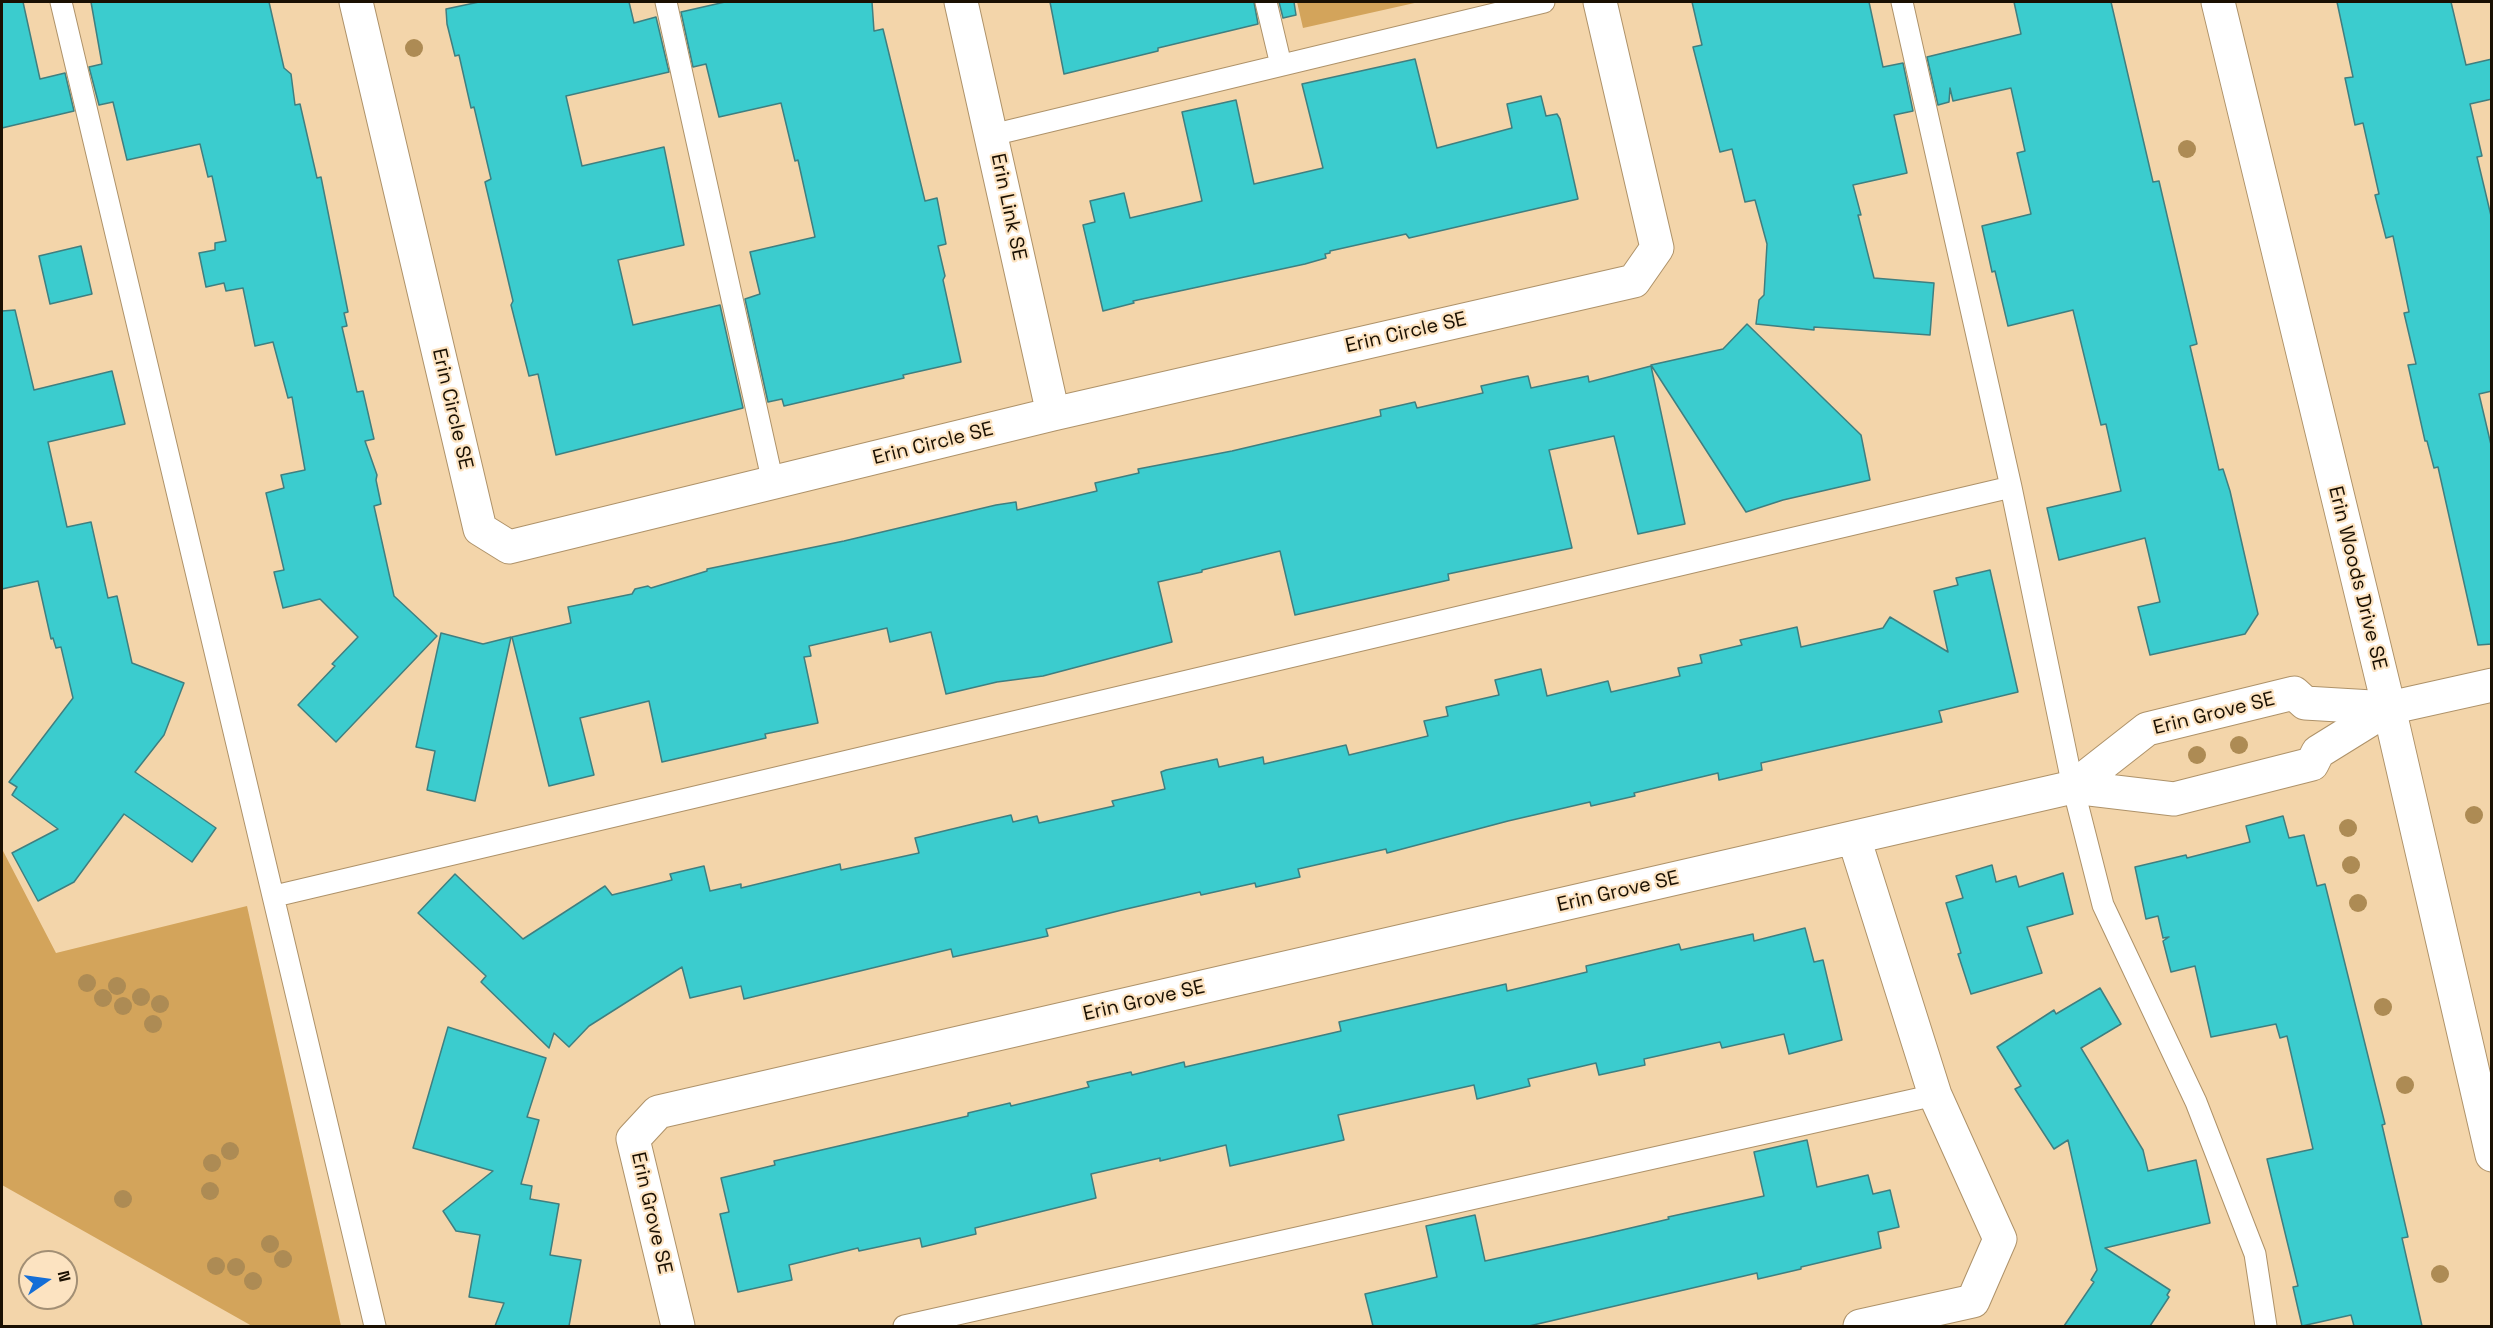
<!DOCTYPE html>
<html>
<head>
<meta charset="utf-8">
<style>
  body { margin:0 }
  #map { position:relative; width:2493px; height:1328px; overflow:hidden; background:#f3d5aa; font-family:"Space Grotesk",sans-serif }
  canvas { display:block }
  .frame { position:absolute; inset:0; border:3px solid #1a1002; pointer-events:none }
  .north { position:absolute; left:18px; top:1250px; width:60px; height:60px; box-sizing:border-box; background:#fce3c1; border:2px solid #a28f75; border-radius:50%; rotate:77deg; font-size:16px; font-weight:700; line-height:24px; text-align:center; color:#1a1002 }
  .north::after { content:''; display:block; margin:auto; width:21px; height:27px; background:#146ed7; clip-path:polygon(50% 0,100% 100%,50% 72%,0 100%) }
</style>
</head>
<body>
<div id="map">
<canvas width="2493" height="1328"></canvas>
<div class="frame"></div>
<div class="north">N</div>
</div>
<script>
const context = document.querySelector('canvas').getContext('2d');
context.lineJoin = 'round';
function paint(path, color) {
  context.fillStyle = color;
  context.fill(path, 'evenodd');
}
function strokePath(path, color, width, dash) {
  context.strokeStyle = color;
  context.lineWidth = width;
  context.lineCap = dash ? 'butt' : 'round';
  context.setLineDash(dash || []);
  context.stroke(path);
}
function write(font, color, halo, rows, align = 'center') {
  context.font = font + ' "Space Grotesk",sans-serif';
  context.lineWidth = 4.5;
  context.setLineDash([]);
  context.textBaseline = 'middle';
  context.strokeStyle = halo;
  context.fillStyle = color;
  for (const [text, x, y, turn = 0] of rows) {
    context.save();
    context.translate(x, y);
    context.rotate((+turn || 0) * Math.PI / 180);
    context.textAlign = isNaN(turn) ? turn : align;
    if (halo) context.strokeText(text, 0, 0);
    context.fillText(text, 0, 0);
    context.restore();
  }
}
paint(new Path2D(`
  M1297,2H1419L1303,28Z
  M2,849L56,953L247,906L341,1326H252L2,1185Z`), '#d3a45b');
const building = new Path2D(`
  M2,2H23L40,79L65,73L74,111L2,128Z
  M91,2H269L284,68L291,74L295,105L300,104L317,178L321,177L348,312L344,313L347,326L342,327L357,392L363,391L374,439L365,441L377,475L376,480L381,504L374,506L394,596L437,636L336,742L298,705L335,666L332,664L358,637L320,599L283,608L274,572L284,570L266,493L284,488L281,475L305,470L292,397L288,398L273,342L255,346L243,288L226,291L224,283L206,287L199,253L215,250V243L226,241L212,176L208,177L200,144L127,160L113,102L99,105L89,67L102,64Z
  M479,2H629L634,23L656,17L669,72L566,96L582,166L664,147L684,245L618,260L633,325L720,305L743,408L556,455L538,374L529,376L511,305L513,301L485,182L491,179L474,107L471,108L459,55L455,56L447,24L446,9Z
  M725,2H872L874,31L883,29L925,201L937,198L946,244L938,246L945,276L943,280L961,362L903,375L904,378L784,406L782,399L768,402L745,299L760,294L750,252L815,237L798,160L795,161L781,103L719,117L706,64L693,67L681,12Z
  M1050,2H1254L1258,24L1158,48V51L1064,74Z
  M1279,2H1294L1296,15L1283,18Z
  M1692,2H1869L1883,67L1903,63L1913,111L1894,115L1907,173L1853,185L1861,215H1858L1874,278L1934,283L1930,335L1814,327V330L1756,324L1759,300L1764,295L1767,244L1755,200L1745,202L1732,149L1720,152L1693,47L1702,45Z
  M2014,2H2111L2153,182L2159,181L2197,344L2190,346L2219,470L2223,469L2230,491L2258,614L2245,634L2150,655L2138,607L2160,602L2145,538L2059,560L2047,508L2121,491L2106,424L2101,425L2073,310L2008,326L1995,271L1992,272L1982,226L2031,214L2017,153L2025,151L2011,88L1953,101L1950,88L1949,102L1938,105L1927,57L2021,34Z
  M2337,2H2451L2466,65L2492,59V99L2470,104L2482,156L2477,157L2492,220V391L2479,394L2492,449V644L2478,645L2438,467L2434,468L2427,441H2425L2408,365L2416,364L2404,313L2409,312L2393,236L2386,238L2375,195L2379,194L2363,123L2355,125L2345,78L2353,77Z
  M1415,59L1437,148L1512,128L1507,104L1541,96L1546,116L1557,114L1560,119L1578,199L1409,238L1406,234L1330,251V253L1325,254L1326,258L1305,264L1133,301L1134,303L1103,311L1083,225L1095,222L1090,201L1124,193L1130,218L1202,201L1182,112L1236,100L1254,184L1323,168L1302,84Z
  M81,246L92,294L50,304L39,256Z
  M15,310L34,390L112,371L125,424L48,442L67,527L91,522L108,598L117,596L132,663L184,683L164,735L135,772L216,828L192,862L124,814L74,882L38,901L12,853L58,829L12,795L17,787L9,782L73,698L61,647L56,648L53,638L51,639L38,581L2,589V311Z
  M1747,324L1861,435L1870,480L1783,500L1746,512L1651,365L1723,349Z
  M1651,366L1685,524L1638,534L1614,436L1549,450L1572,548L1448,574L1449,580L1295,615L1280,551L1202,570V572L1158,582L1172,642L1043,676L997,682L946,694L931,632L890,642L887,628L809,646L811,656L804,657L818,723L765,734L766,738L662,762L649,701L580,718L594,775L549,786L512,637L571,623L568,607L632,594L635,589L648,586L651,588L707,571V569L844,541L996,505L1016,502L1017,510L1097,491L1095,483L1139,473L1138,469L1232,451L1381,416L1380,410L1415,402L1417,408L1483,393L1481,386L1513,379L1528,376L1531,388L1588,376L1589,382Z
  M1990,570L2018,692L1939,711L1942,722L1761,763L1762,770L1719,780L1718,773L1634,793L1635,796L1591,806L1590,802L1508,821L1387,853L1386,849L1298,869L1300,877L1256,887L1255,883L1201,895L1200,892L1122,910L1046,929L1048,936L953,957L951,949L744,999L741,986L690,998L682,967L589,1026L569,1047L554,1033L549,1048L481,982L486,976L418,913L455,874L523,939L605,886L612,895L672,880L670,874L704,866L710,891L741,884V888L840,864L841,870L919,853L915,838L977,823L1011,815L1013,822L1037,816L1039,823L1114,806L1112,801L1165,789L1161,772L1166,770L1217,759L1219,767L1263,757L1264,764L1346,745L1349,755L1428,736L1424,721L1448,716L1446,707L1499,695L1495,680L1541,669L1547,696L1608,681L1611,692L1680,676L1678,668L1702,663L1700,655L1742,645L1740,640L1797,627L1801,647L1883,628L1890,617L1948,652L1934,591L1958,585L1956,578Z
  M441,633L483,644L511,637L475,801L427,790L435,751L416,747Z
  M2283,816L2289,838L2304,835L2317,886L2325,884L2385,1124L2382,1125L2408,1237L2402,1238L2422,1326H2354L2351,1315L2302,1326L2293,1287L2298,1286L2267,1159L2313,1149L2287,1036L2280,1038L2276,1024L2211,1037L2195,966L2171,972L2163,941L2169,937L2163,938L2158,916L2146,919L2135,867L2186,855L2187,858L2250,842L2246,826Z
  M1992,865L1996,882L2016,876L2019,887L2063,873L2073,914L2027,927L2042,973L1971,994L1958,954L1961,953L1946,903L1963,898L1956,876Z
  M1805,928L1814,962L1823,960L1842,1040L1789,1054L1784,1034L1722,1048L1720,1042L1644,1059L1645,1065L1599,1075L1596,1063L1528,1079L1530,1086L1477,1099L1474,1085L1338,1115L1344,1140L1230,1166L1226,1145L1160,1161V1158L1091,1174L1096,1198L975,1228L976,1234L922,1247L920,1238L859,1251L858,1248L789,1265L792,1280L738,1292L720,1214L729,1212L721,1178L775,1165L774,1161L968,1116V1113L1010,1103L1011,1106L1089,1087L1087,1082L1131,1072L1132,1075L1184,1062L1185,1067L1341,1031L1339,1022L1506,984L1507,991L1587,972L1586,966L1679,944L1681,950L1753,934L1754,941Z
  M2100,988L2121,1024L2081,1048L2143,1150L2148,1171L2196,1160L2210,1223L2105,1248L2170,1290L2167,1295L2169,1297L2150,1326H2064L2094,1282L2091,1280L2097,1270L2068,1140L2054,1149L2015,1089L2021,1086L1997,1047L2054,1010L2056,1014Z
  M448,1027L546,1058L527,1117L539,1120L521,1184L532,1186L530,1199L559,1204L550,1255L581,1260L569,1326H495L504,1303L469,1297L480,1235L456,1231L443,1211L493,1171L413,1148Z
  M1807,1140L1817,1187L1868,1175L1873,1194L1890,1190L1899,1227L1878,1232L1881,1248L1801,1267V1269L1758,1279L1757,1273L1529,1326H1373L1365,1294L1437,1277L1426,1226L1475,1215L1485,1261L1588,1238L1669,1219L1668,1217L1764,1196L1754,1152Z`);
paint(building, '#3bccce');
strokePath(building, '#3f7f80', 1.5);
const service = new Path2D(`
  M61,2L375,1326
  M666,2L773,483
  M1266,2L1281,65
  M1902,2L2011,487L2073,787L2103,905L2196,1102L2255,1254L2266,1326
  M992,135L1544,2
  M275,896L2011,487
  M904,1326L1935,1095`);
const minor = new Path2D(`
  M356,2L480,529L509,547L1053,414L1634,281L1657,248L1600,2
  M961,2L1053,414
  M2073,787L2147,729L2294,693L2305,703L2389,708L2492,685
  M1854,838L1935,1095L2000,1239L1973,1301L1860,1326
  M678,1326L633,1139L658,1112L2073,787L2174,799L2312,764L2318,752L2389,708`);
const tertiary = new Path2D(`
  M2218,2L2389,708L2492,1155`);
strokePath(service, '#ae9269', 23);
strokePath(minor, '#ae9269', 35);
strokePath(tertiary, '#ae9269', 35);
strokePath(service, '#fff', 21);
strokePath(minor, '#fff', 33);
strokePath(tertiary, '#fff', 33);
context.fillStyle = '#ad8b54';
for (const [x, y] of [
  [414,48],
  [2187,149],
  [2239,745],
  [2197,755],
  [2474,815],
  [2348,828],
  [2351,865],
  [2358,903],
  [87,983],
  [117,986],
  [141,997],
  [103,998],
  [160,1004],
  [123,1006],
  [2383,1007],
  [153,1024],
  [2405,1085],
  [230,1151],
  [212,1163],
  [210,1191],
  [123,1199],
  [270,1244],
  [283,1259],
  [216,1266],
  [236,1267],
  [2440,1274],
  [253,1281]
]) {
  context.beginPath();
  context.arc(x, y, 9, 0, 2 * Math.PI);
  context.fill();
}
write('20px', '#1a1002', '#fce3c1', [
  ["Erin Link SE",1008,207,78],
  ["Erin Circle SE",1406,333,-13],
  ["Erin Circle SE",452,409,77],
  ["Erin Circle SE",933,444,-14],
  ["Erin Woods Drive SE",2357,578,76],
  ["Erin Grove SE",2214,714,-14],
  ["Erin Grove SE",1618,892,-13],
  ["Erin Grove SE",1144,1001,-13],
  ["Erin Grove SE",651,1213,77]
]);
</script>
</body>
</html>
